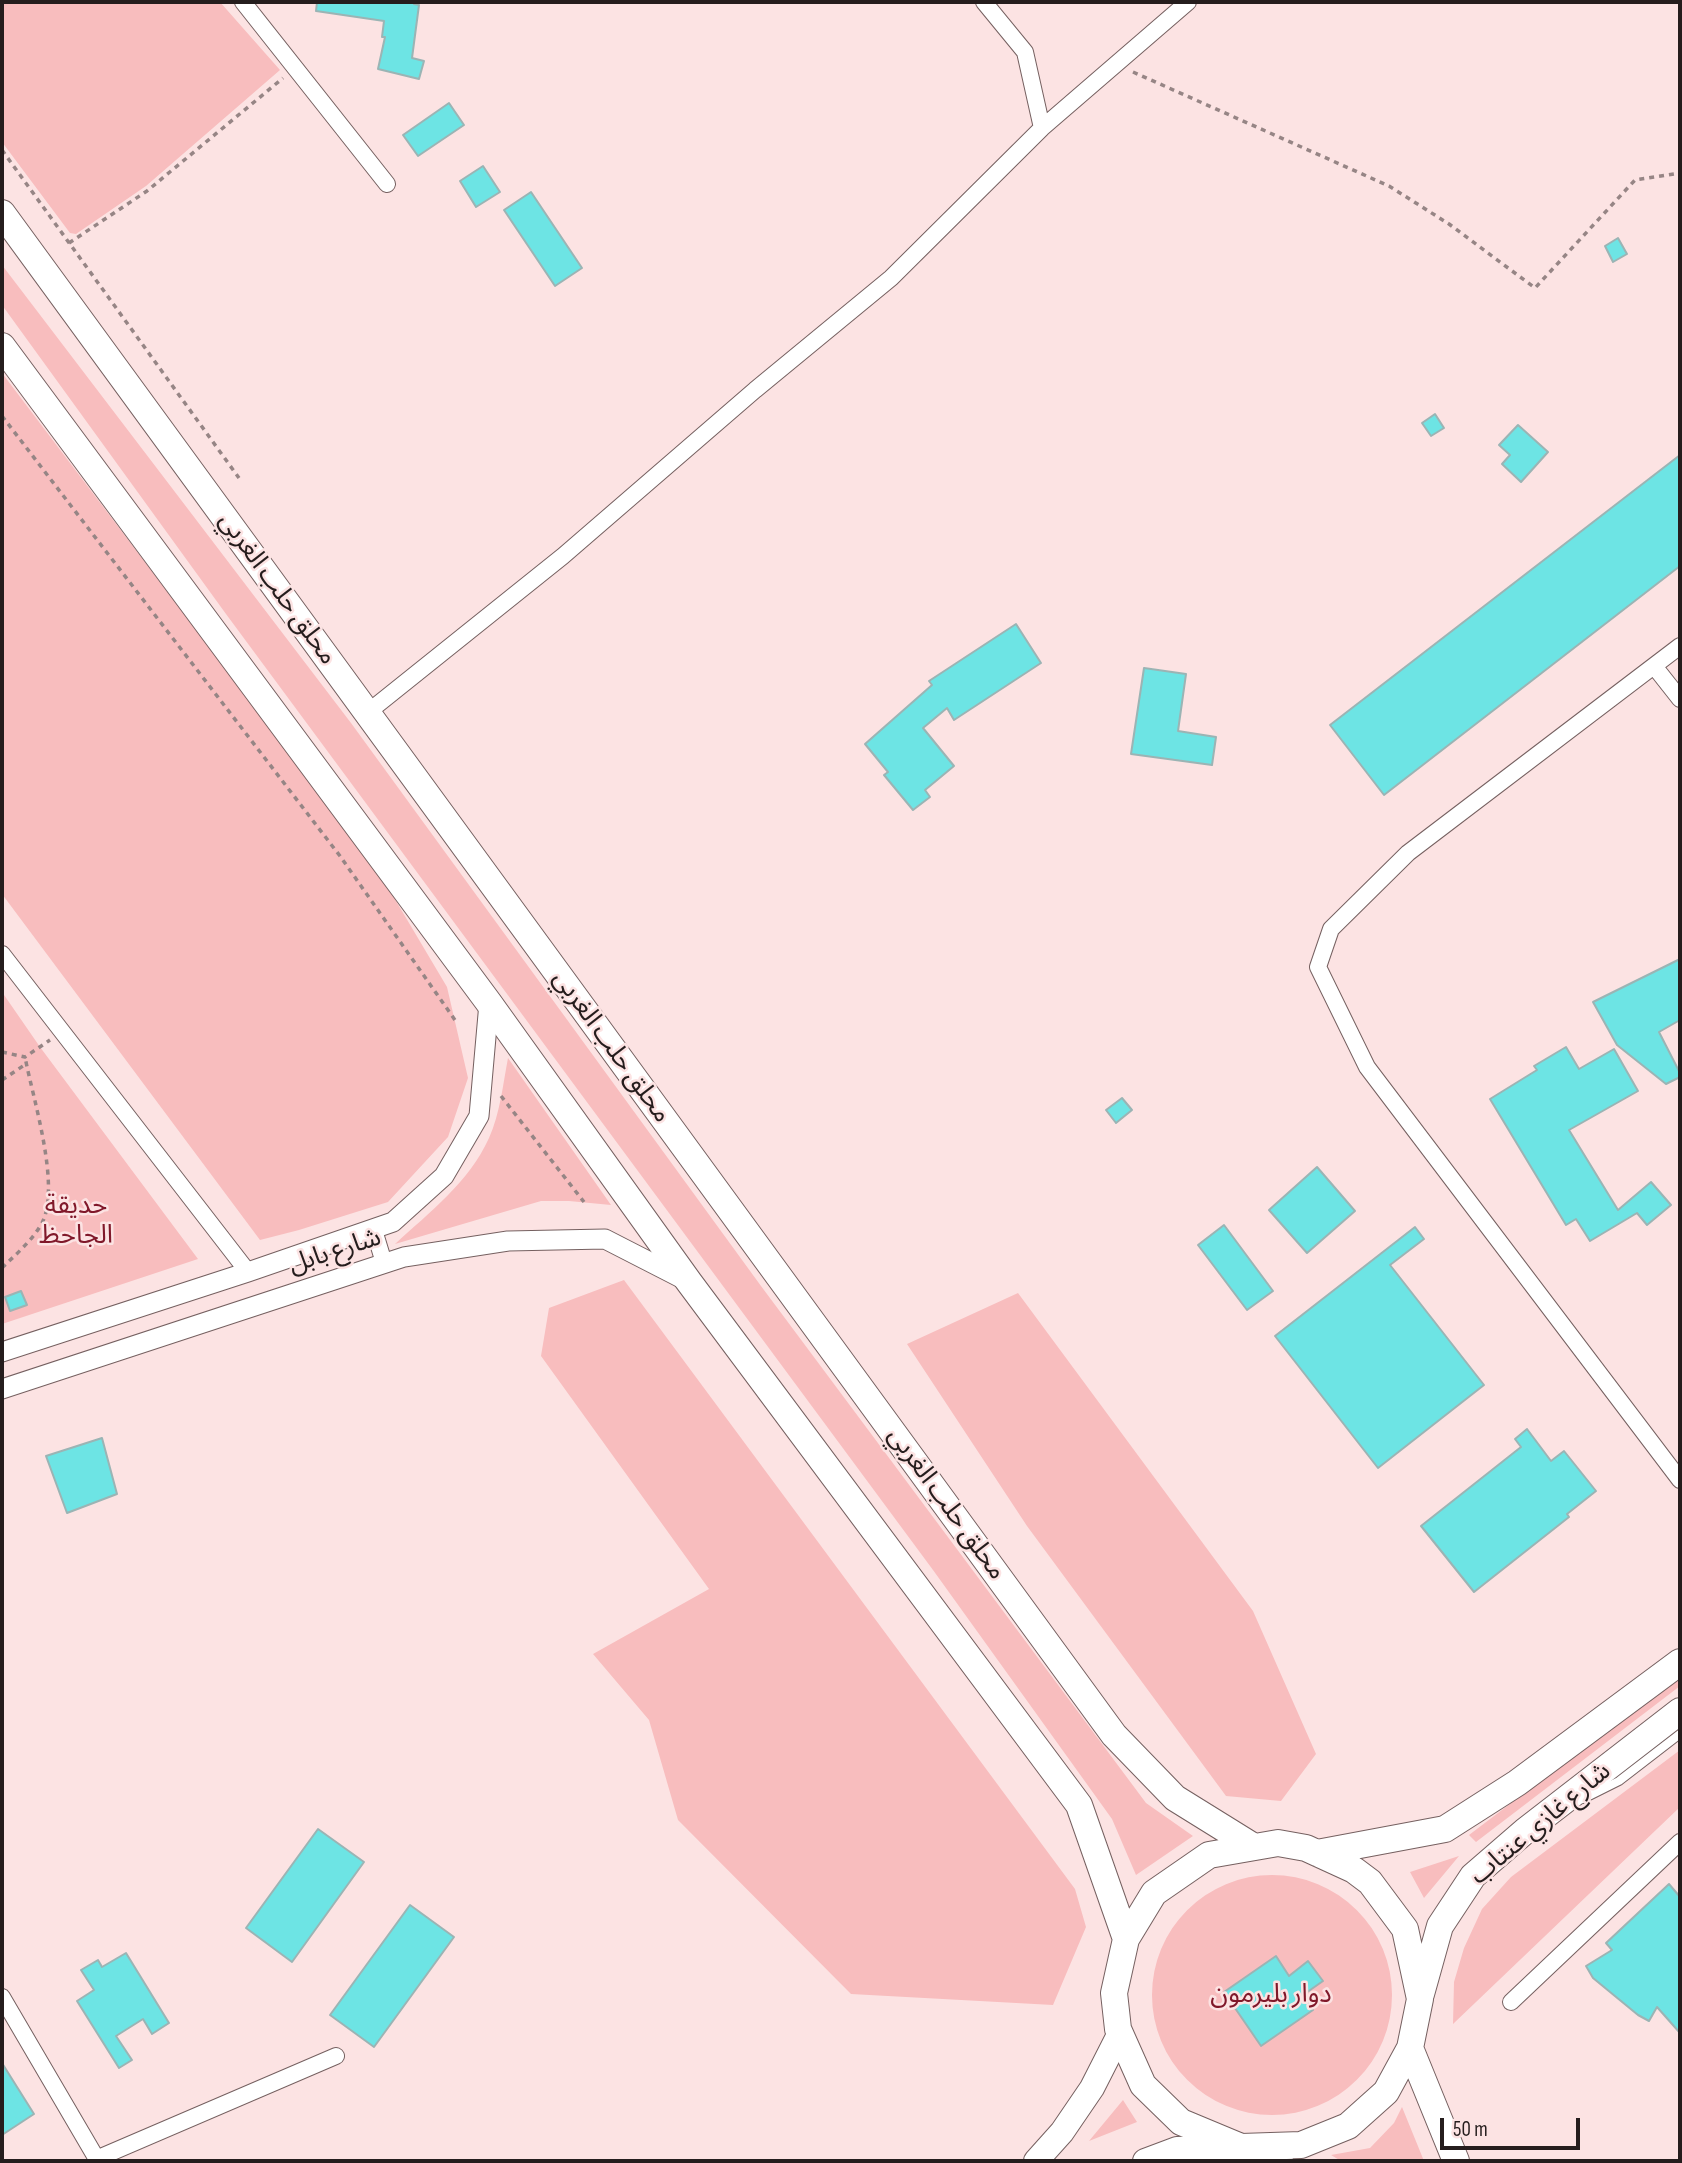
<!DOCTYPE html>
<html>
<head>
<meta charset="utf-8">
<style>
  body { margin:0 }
  #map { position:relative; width:1682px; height:2163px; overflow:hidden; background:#fce3e3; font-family:"Sofia Sans Condensed",sans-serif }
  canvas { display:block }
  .frame { position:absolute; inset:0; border:4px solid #251d1d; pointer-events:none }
  .scale { position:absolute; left:1440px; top:2118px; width:140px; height:32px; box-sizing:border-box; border:4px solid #251d1d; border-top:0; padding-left:9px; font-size:21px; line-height:24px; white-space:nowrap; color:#251d1d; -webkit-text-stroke:5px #fce3e3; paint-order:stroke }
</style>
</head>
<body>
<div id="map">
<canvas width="1682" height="2163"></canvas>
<div class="frame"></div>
<div class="scale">50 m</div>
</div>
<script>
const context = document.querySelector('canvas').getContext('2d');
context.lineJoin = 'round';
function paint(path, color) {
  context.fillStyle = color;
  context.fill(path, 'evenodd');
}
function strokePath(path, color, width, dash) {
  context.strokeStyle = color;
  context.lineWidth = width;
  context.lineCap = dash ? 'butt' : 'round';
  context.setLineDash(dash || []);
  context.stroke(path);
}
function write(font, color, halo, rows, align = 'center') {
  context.font = font + ' "Sofia Sans Condensed","Noto Sans Arabic",sans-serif';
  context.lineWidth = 5;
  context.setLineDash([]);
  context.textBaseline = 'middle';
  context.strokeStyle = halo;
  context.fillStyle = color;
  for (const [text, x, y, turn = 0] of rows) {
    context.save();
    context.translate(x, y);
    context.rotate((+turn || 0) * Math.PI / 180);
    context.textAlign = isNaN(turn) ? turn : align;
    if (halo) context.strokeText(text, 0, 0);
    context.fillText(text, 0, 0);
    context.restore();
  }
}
paint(new Path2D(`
  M2,2H220L280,70L146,186L76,234L70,233L2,142Z
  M2,265L351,723L761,1286L1146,1803L1193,1836L1136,1875L1112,1819L933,1570L226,614L2,305Z
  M2,373L377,869L447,987L468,1078L448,1137L388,1202L299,1230L260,1240L2,894Z
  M2,992L40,1047L198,1259L2,1324Z
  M508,1058L611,1205L569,1201H541L395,1244C430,1212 469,1182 489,1138C500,1114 503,1084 508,1058Z
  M624,1280L1075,1889L1086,1927L1053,2005L851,1994L678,1820L649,1720L593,1654L709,1589L541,1356L549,1308Z
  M1018,1293L1253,1611L1316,1754L1281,1801L1226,1796L1027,1526L907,1344Z
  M1680,1675V1686L1476,1842L1469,1835Z
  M1680,1750V1807L1453,2024L1454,1982L1464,1948L1482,1909L1511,1877Z
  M1459,1856L1424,1898L1410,1872Z
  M1152 1995a120 120 0 1 1 240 0a120 120 0 1 1-240 0Z
  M1123,2100L1137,2122L1089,2141Z
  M1402,2107L1424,2161H1341L1331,2155L1370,2148L1394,2123Z`), '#f8bdbe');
const building = new Path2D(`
  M317,2H415L414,4L419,5L412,58L424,61L419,79L378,69L385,37H382L384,21L316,11Z
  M449,103L464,125L418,156L403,135Z
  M483,166L500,192L476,207L460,181Z
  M531,192L582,268L555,286L504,210Z
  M1618,238L1627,254L1613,262L1605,246Z
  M1435,414L1444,428L1431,436L1422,423Z
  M1518,425L1548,452L1521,482L1502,464L1510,455L1499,445Z
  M1680,455V566L1384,795L1330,725Z
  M1016,624L1041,663L954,720L947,708L923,728L954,766L925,790L930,797L913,810L884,775L888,772L865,744L932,685L929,681Z
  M1144,668L1186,674L1178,731L1216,737L1212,765L1131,754Z
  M1680,959V1020L1659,1032L1680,1073V1077L1666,1084L1617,1045L1593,1002Z
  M1566,1047L1579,1069L1614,1049L1638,1091L1569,1130L1618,1210L1651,1182L1671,1205L1647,1225L1637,1213L1590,1241L1576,1219L1566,1225L1490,1099L1537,1070L1534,1066Z
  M1122,1098L1132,1110L1116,1123L1106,1110Z
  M1317,1167L1355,1211L1307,1253L1269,1210Z
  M1224,1225L1273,1291L1247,1310L1198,1245Z
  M1415,1227L1424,1239L1390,1265L1484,1385L1378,1468L1275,1336Z
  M21,1291L27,1305L10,1311L5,1297Z
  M1527,1429L1551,1461L1564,1451L1596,1491L1567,1514L1569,1517L1474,1592L1421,1526L1521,1447L1515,1439Z
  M102,1438L117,1494L67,1513L46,1456Z
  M318,1829L364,1862L292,1962L246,1928Z
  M1669,1884L1680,1897V2033L1657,2007L1649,2021L1638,2015L1593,1978L1586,1966L1612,1950L1606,1943Z
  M410,1905L454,1937L374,2047L330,2015Z
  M126,1953L169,2023L152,2034L143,2019L116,2036L132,2060L119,2068L77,2001L94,1990L81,1970L98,1960L102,1967Z
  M1276,1956L1289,1976L1308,1961L1323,1981L1303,1995L1313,2010L1261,2046L1224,1992Z
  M2,2063L34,2114L2,2135Z`);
paint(building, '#6de4e4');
strokePath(building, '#9bb4b4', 2);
const service = new Path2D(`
  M1583,1799L1619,1781L1680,1734`);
const minor = new Path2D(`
  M243,2L387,184
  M984,2L1025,52L1042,128
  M1680,646L1408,853L1331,929L1318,967L1367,1067L1680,1480
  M1654,666L1680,699
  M367,713L563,556L755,390L891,278L1042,128L1188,2
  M2,954L248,1272
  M374,1230L384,1263
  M2,1997L98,2161
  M1511,2002L1680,1842
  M96,2159L336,2056`);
const tertiary = new Path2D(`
  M2,1352L248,1272L393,1222L444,1176L479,1116L489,1003
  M2,1389L404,1257L508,1241L605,1239L685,1280`);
const primary = new Path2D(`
  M1036,2161L1062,2132L1092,2088L1120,2033
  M1145,2161L1177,2149L1240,2147`);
const trunk = new Path2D(`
  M2,213L1114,1735L1175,1798L1254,1847
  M2,346L489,1003L689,1282L1079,1805L1126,1939
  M1317,1853L1445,1829L1517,1783L1680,1662
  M1421,1994L1440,1926L1473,1876L1525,1831L1680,1711
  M1410,2048L1456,2161
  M1241,2147L1301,2145L1348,2126L1386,2092L1410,2048L1420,1999L1405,1929L1370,1882L1354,1870L1306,1848L1278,1843L1209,1855L1154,1893L1126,1939L1114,1993L1118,2029L1143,2085L1181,2122L1241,2147L1280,2161`);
strokePath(service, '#756060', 10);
strokePath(minor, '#756060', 18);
strokePath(tertiary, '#756060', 21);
strokePath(primary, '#756060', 26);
strokePath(trunk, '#756060', 28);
strokePath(new Path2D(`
  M1133,72L1389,186L1449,224L1535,288L1635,180L1680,173
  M2,150L239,478
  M69,243L147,191L283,78
  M2,416L340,856L455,1020
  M2,1052L25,1057L50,1040
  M2,1080L26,1064
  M501,1096L584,1202
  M2,1268C16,1254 32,1241 42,1223C61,1186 33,1099 25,1057`), '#968585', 3.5, [5, 5]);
strokePath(service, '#fff', 8);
strokePath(minor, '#fff', 16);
strokePath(tertiary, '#fff', 19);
strokePath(primary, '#fff', 24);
strokePath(trunk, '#fff', 26);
write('26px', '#251d1d', '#fce3e3', [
  ["محلق حلب الغربي",277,589,54],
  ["محلق حلب الغربي",611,1047,54],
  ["شارع بابل",335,1252,-18],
  ["محلق حلب الغربي",946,1504,54],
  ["شارع غازي عنتاب",1541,1824,-40]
]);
write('26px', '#80182a', '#fce3e3', [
  ["حديقة",76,1206],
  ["الجاحظ",76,1236],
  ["دوار بليرمون",1271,1995]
]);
</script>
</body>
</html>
